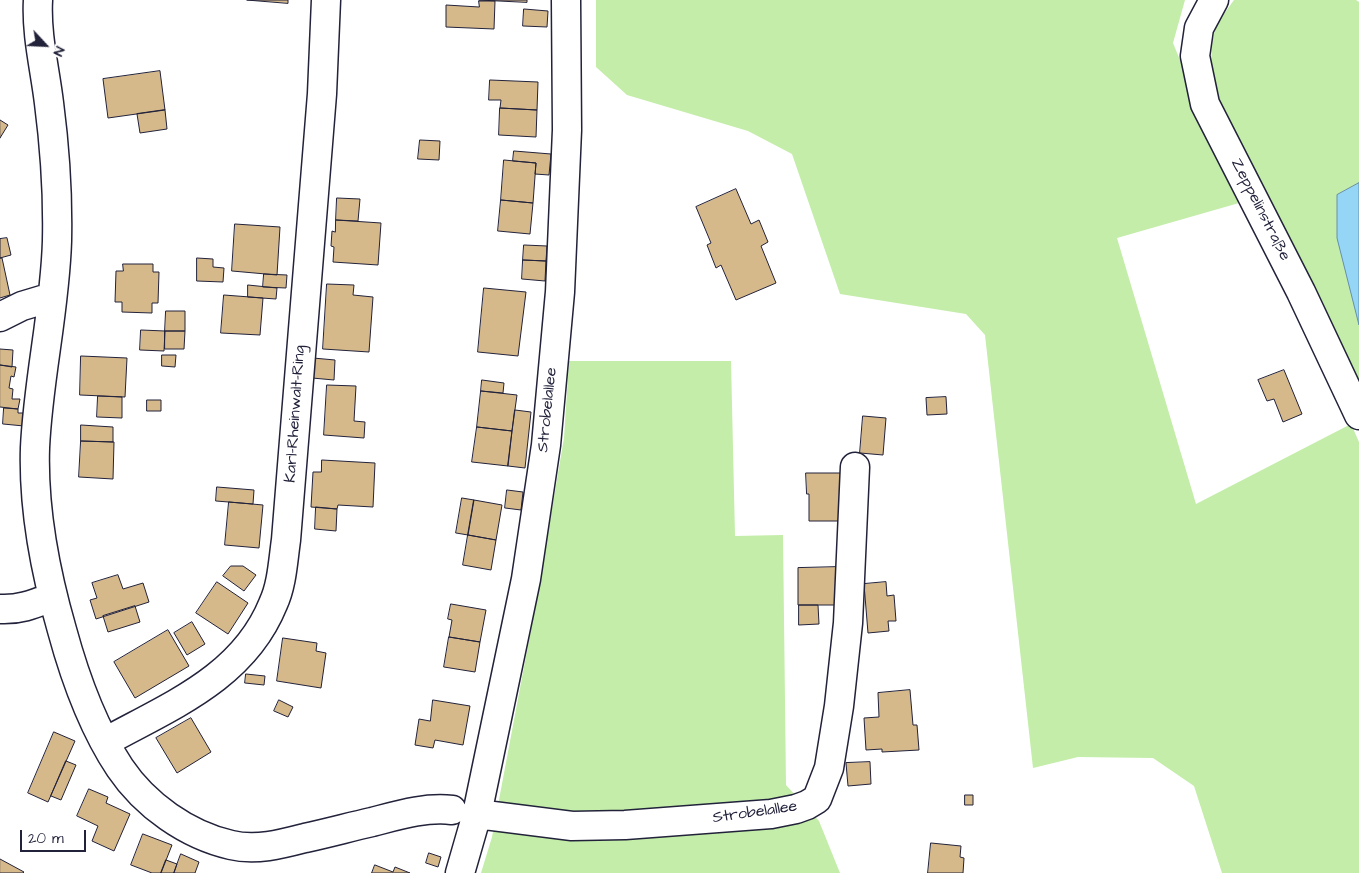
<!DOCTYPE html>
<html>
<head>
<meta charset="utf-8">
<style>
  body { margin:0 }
  #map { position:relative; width:1359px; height:873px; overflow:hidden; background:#fff; font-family:"Architects Daughter",sans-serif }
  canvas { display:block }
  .north { position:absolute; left:20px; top:20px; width:50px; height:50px; -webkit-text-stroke:4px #fff; paint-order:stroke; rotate:115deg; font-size:14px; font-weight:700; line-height:20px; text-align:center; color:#22223b }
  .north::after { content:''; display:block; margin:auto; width:18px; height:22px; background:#22223b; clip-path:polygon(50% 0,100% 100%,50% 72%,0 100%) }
  .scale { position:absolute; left:20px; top:830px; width:66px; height:22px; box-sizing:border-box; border:2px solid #22223b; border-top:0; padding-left:6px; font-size:15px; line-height:18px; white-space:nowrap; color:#22223b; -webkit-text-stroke:4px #fff; paint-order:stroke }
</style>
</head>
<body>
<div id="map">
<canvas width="1359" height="873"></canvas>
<div class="north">N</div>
<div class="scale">20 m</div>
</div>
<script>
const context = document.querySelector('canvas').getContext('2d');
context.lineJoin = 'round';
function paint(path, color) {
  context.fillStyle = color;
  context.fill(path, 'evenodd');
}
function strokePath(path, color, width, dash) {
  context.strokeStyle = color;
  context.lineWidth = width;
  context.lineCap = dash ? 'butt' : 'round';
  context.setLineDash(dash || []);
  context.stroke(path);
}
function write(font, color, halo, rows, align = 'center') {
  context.font = font + ' "Architects Daughter",sans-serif';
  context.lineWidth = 4.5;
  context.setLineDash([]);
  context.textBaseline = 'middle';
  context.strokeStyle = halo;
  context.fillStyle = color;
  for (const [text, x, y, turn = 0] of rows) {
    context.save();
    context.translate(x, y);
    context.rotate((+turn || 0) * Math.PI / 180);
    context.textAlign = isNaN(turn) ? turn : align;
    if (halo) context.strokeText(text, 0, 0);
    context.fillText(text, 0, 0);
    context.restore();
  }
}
paint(new Path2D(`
  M596,0H1185L1173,43L1239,203L1117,238L1196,504L1351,424L1359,442V873H1222L1194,786L1153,758L1078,757L1033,768L985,335L966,314L840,294L792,154L748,131L627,95L596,67Z
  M1234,0H1356L1359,2V386L1323,303L1219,104C1211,83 1209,56 1214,34C1217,22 1227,10 1234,0Z
  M569,361H731L735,536L783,535L786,785L819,821L840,873H481L492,837L536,603L564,438Z`), '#c3eda9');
const water = new Path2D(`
  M1359,183V325L1337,238V195Z`);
paint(water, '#95d6f7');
strokePath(water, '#678eac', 1);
const building = new Path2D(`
  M247,0H288V3Z
  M479,0H527V2Z
  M479,1H495L494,29L446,27V5L479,7Z
  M524,9L548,11L547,27L523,26Z
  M160,71L165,110L108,118L103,79Z
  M490,80L538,82L537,110L500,108L501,100H489Z
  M500,108L537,110L536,137L499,135Z
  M165,110L167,129L140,133L137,114Z
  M0,120L8,125L0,138Z
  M420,140L440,141L439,160L418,159Z
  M514,151L551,154L549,175L535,174L536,163L513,161Z
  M504,160L536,163L533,203L501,200Z
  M736,189L751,224L759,220L768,242L761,246L776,283L736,300L721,265L716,268L707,245L711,243L696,207Z
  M337,198L360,199L358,221L336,220Z
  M501,200L533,203L530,234L498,231Z
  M336,220L381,223L378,265L333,262L334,247L331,246L332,231L335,232Z
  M235,224L280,227L277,275L232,271Z
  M7,238L11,255L0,258V239Z
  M524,245L547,246L546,261L523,260Z
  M0,258H2L10,295L0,298Z
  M197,258L213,259V267L224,268L223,282L197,281Z
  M523,260L546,261L545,281L522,279Z
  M123,264H153V272H159L158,303H152V313L122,312V302H115L116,271H123Z
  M264,274L287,275L286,288L263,287Z
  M327,284L354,285L353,295L373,297L369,352L323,349Z
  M248,285L277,288L276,299L248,297Z
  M484,288L526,292L518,356L478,352Z
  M224,295L263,298L260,335L221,333Z
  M166,311H185V331H165Z
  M141,330L165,331L164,351L140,350Z
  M165,331H185L184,349H165Z
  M0,349L13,350L12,367L0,365Z
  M162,355H176L175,367L162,366Z
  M81,356L127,358L125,397L80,395Z
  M313,358L335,360L334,380L312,378Z
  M0,365L16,367L14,377L11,376L9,388L13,389L12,399H20L18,409L0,407Z
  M1284,370L1302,414L1283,422L1274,399L1267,401L1258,380Z
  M482,380L504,383L503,393L481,391Z
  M327,385L356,386L354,421L365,422L364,438L324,435Z
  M481,391L517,395L512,431L477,427Z
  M98,396L122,397V418L97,417Z
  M946,397L947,414L927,415L926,398Z
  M147,400H161V411H147Z
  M4,408L18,409V413H25L24,426L3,424Z
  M515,410L531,412L525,468L508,466Z
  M863,416L886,418L883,455L860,453Z
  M81,425L113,427V442L81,441Z
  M477,427L512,431L508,466L472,462Z
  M81,441L114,442L113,479L79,477Z
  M322,460L375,463L373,507L338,505L337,509L311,507L313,472H321Z
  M806,473H841L842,521H809V494H807Z
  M217,487L254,490L253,504L216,501Z
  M507,490L523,492L521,510L505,508Z
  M462,498L474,500L468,535L456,533Z
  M474,500L502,505L496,540L468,535Z
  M229,502L263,505L259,548L225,545Z
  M316,507L337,509L336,531L315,529Z
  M468,535L496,540L491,570L463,565Z
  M231,566H243L256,575L244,591L223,576Z
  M838,567V605H798V568Z
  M118,575L123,589L143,583L149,602L96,619L90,600L97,598L92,583Z
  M217,582L248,603L228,634L196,613Z
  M886,582L887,596L894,595L896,621H888L889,631L868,633L864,584Z
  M451,604L486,610L480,642L449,637L452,620L448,619Z
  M799,605H818L819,624L799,625Z
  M135,606L140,622L108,632L103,616Z
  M192,622L205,644L187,655L174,633Z
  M168,630L189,666L135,698L114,662Z
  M449,637L480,642L475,672L444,667Z
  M283,638L317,643L316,651L326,653L321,688L277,681Z
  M246,674L265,676L264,685L245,683Z
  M910,690L913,725H917L919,750L882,752V749L866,750L864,718L879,717L878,693Z
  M279,700L293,707L288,717L274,711Z
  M433,700L470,706L463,745L435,740L433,748L415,745L419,719L430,721Z
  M191,718L211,752L177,773L156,738Z
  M54,732L75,741L48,802L28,793Z
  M66,761L76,765L61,800L51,796Z
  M870,762L871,784L848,786L846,763Z
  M89,789L108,797L106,803L130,814L114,851L92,841L98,826L77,816Z
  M965,795H973V805H965Z
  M143,834L172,845L161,873H152L131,865Z
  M931,843L961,846L960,857L964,858L963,873H928Z
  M429,853L441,857L438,867L426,863Z
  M181,854L199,862L195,873H174Z
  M0,859L24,872L23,873H0Z
  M166,860L177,864L174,873H161Z
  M375,865L393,872L395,867L410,873H372Z`);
paint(building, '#d6b98a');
strokePath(building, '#22223b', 1);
const minor = new Path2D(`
  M38,0C36,35 45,69 49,103C55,149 58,195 57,241C55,311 38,379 35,448C33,510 45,571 62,630C75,678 92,726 120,768C145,805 187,835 231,845C256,851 282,844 305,838C328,833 350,827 372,822C399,815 425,807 452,810
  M1214,0L1199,28L1195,56L1205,104L1301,292L1359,415
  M0,317L22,306L52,297
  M0,609C20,610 34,604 52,597
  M105,742C170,706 243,678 273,604C282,585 283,561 286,540L322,94L326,0
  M477,814L572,826L625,825L771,814L796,809L807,805L817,799L829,768L839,706L848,623L855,467
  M460,873L477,814L526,579L546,445L560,292L567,130L566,0`);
strokePath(minor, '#22223b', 31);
strokePath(minor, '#fff', 28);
write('16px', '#22223b', '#fff', [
  ["Zeppelinstraße",1260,210,63],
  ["Strobelallee",548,410,-84],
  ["Karl-Rheinwalt-Ring",296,414,-86],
  ["Strobelallee",755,813,-8]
]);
</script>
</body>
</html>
